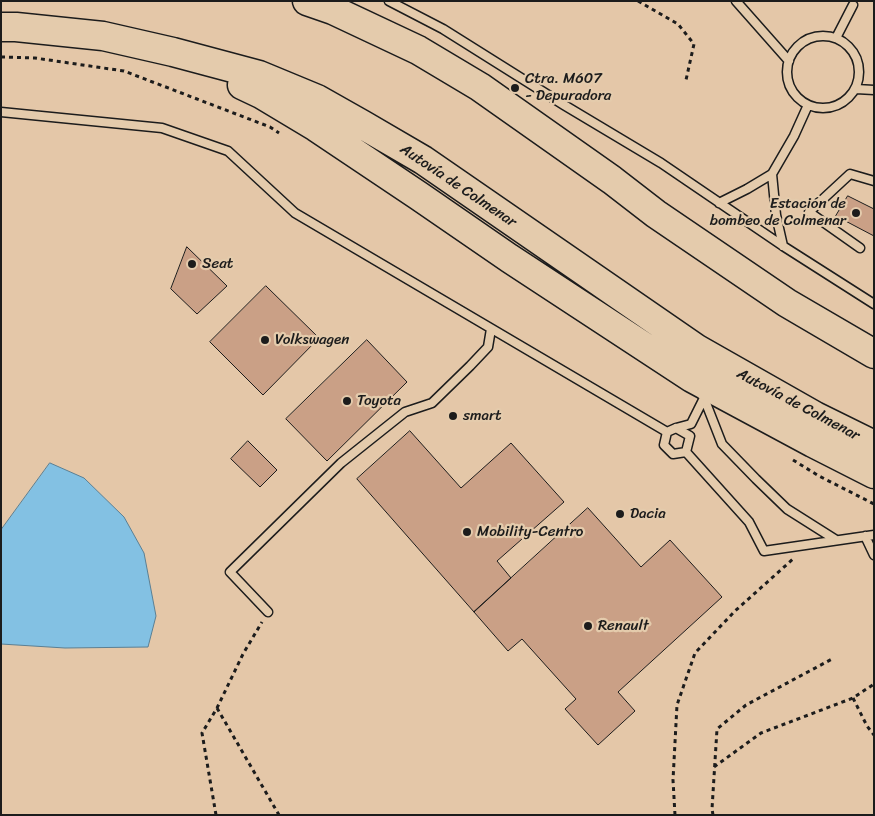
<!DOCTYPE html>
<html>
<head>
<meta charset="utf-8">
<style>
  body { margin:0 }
  #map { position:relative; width:875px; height:816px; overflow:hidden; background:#e4c7a8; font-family:Sriracha,sans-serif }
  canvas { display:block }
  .frame { position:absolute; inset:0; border:2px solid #1c1c1c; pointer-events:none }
</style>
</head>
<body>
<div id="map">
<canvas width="875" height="816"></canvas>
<div class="frame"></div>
</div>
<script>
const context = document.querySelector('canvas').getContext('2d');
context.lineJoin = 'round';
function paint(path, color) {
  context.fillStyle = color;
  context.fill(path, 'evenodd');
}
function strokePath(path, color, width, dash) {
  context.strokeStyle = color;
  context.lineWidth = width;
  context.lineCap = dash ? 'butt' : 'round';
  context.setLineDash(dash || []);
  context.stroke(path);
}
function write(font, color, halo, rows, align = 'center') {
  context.font = font + ' Sriracha,sans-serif';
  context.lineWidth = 4.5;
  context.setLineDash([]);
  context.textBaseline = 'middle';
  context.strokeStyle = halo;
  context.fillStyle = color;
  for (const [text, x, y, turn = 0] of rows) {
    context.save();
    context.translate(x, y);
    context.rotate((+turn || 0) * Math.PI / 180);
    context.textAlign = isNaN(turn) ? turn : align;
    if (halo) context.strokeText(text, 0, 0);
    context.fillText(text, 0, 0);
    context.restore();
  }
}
const water = new Path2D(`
  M50,463L84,478L124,517L144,553L156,616L148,647L65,648L1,644V530Z`);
paint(water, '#83c1e3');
strokePath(water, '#5a7f93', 1);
const building = new Path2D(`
  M848,196L874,209V236L836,216Z
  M187,247L227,286L197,314L171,289Z
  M266,286L319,338L263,395L210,342Z
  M367,340L407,382L327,461L286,419Z
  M410,431L461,488L511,443L564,502L497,561L511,578L474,612L357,479Z
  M248,441L277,470L260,487L231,459Z
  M588,508L641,567L670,540L722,597L618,692L635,711L598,745L565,709L576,699L522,639L508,651L474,612Z`);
paint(building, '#caa086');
strokePath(building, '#1c1c1c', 1);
const lane = new Path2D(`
  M389,1L443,29L564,105L661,163L783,246L874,304
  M736,1L789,61
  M787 72a36 36 0 1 1 72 0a36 36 0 1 1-72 0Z
  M836,38L853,5
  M856,89L874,90
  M1,112L162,128L228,151L295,213L667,432L676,428L691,424L704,398L699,391
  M772,174L776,215L783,246
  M719,203L747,189L772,174L794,136L808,105
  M860,248L809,212L850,174L874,181
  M704,398L722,444L756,479L787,509L836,540
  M667,432L664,445L673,454L686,452L690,436L676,428
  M686,452L749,522L764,551L874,535
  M865,536L874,555
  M268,612L230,572L341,463L405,412L432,403L470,366L488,347L491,329`);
const highway = new Path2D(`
  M307,1L333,10L418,50L480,87L612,180L656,214L787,303L874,354
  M1,27H16L103,36L173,52L259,75L317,99L363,125L423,160L697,349L815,416L874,445
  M242,85L261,94L316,127L419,196L509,258L692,378L813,443L874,474`);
strokePath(lane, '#1c1c1c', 11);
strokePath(highway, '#1c1c1c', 31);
strokePath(new Path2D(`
  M638,1L678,24L694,44L686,80
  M1,57L35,58L124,71L270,127L279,133
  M793,460L819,476L874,504
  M853,698L867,726L874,735
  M217,708L279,815
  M714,767L761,733L853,698L874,684
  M216,815L202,733L217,708L243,654L262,622
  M675,815L673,780L677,705L695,653L735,611L793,559
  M713,815L712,809L717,729L746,705L832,659`), '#1c1c1c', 3, [4, 4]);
strokePath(lane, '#e4cbac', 8);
strokePath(highway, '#e4cbac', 28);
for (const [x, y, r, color] of [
  [515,88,5,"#1c1c1c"],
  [856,213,5,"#1c1c1c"],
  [192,264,5,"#1c1c1c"],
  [265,340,5,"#1c1c1c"],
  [347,401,5,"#1c1c1c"],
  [453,416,5,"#1c1c1c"],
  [620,514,5,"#1c1c1c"],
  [467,532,5,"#1c1c1c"],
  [588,626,5,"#1c1c1c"]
]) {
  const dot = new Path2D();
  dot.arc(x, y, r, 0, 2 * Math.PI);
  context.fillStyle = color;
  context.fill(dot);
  strokePath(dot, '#e4cbac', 2);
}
write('15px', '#1c1c1c', '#e4cbac', [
  ["Ctra. M607",525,79],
  ["- Depuradora",525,96],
  ["Estación de",846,204,"right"],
  ["bombeo de Colmenar",846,221,"right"],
  ["Seat",202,264],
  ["Volkswagen",275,340],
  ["Toyota",357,401],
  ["smart",463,416],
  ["Dacia",630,514],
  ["Mobility-Centro",477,532],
  ["Renault",598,626]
], 'left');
write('15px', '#1c1c1c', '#e4cbac', [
  ["Autovía de Colmenar",458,186,34],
  ["Autovía de Colmenar",798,405,28]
]);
</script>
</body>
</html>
